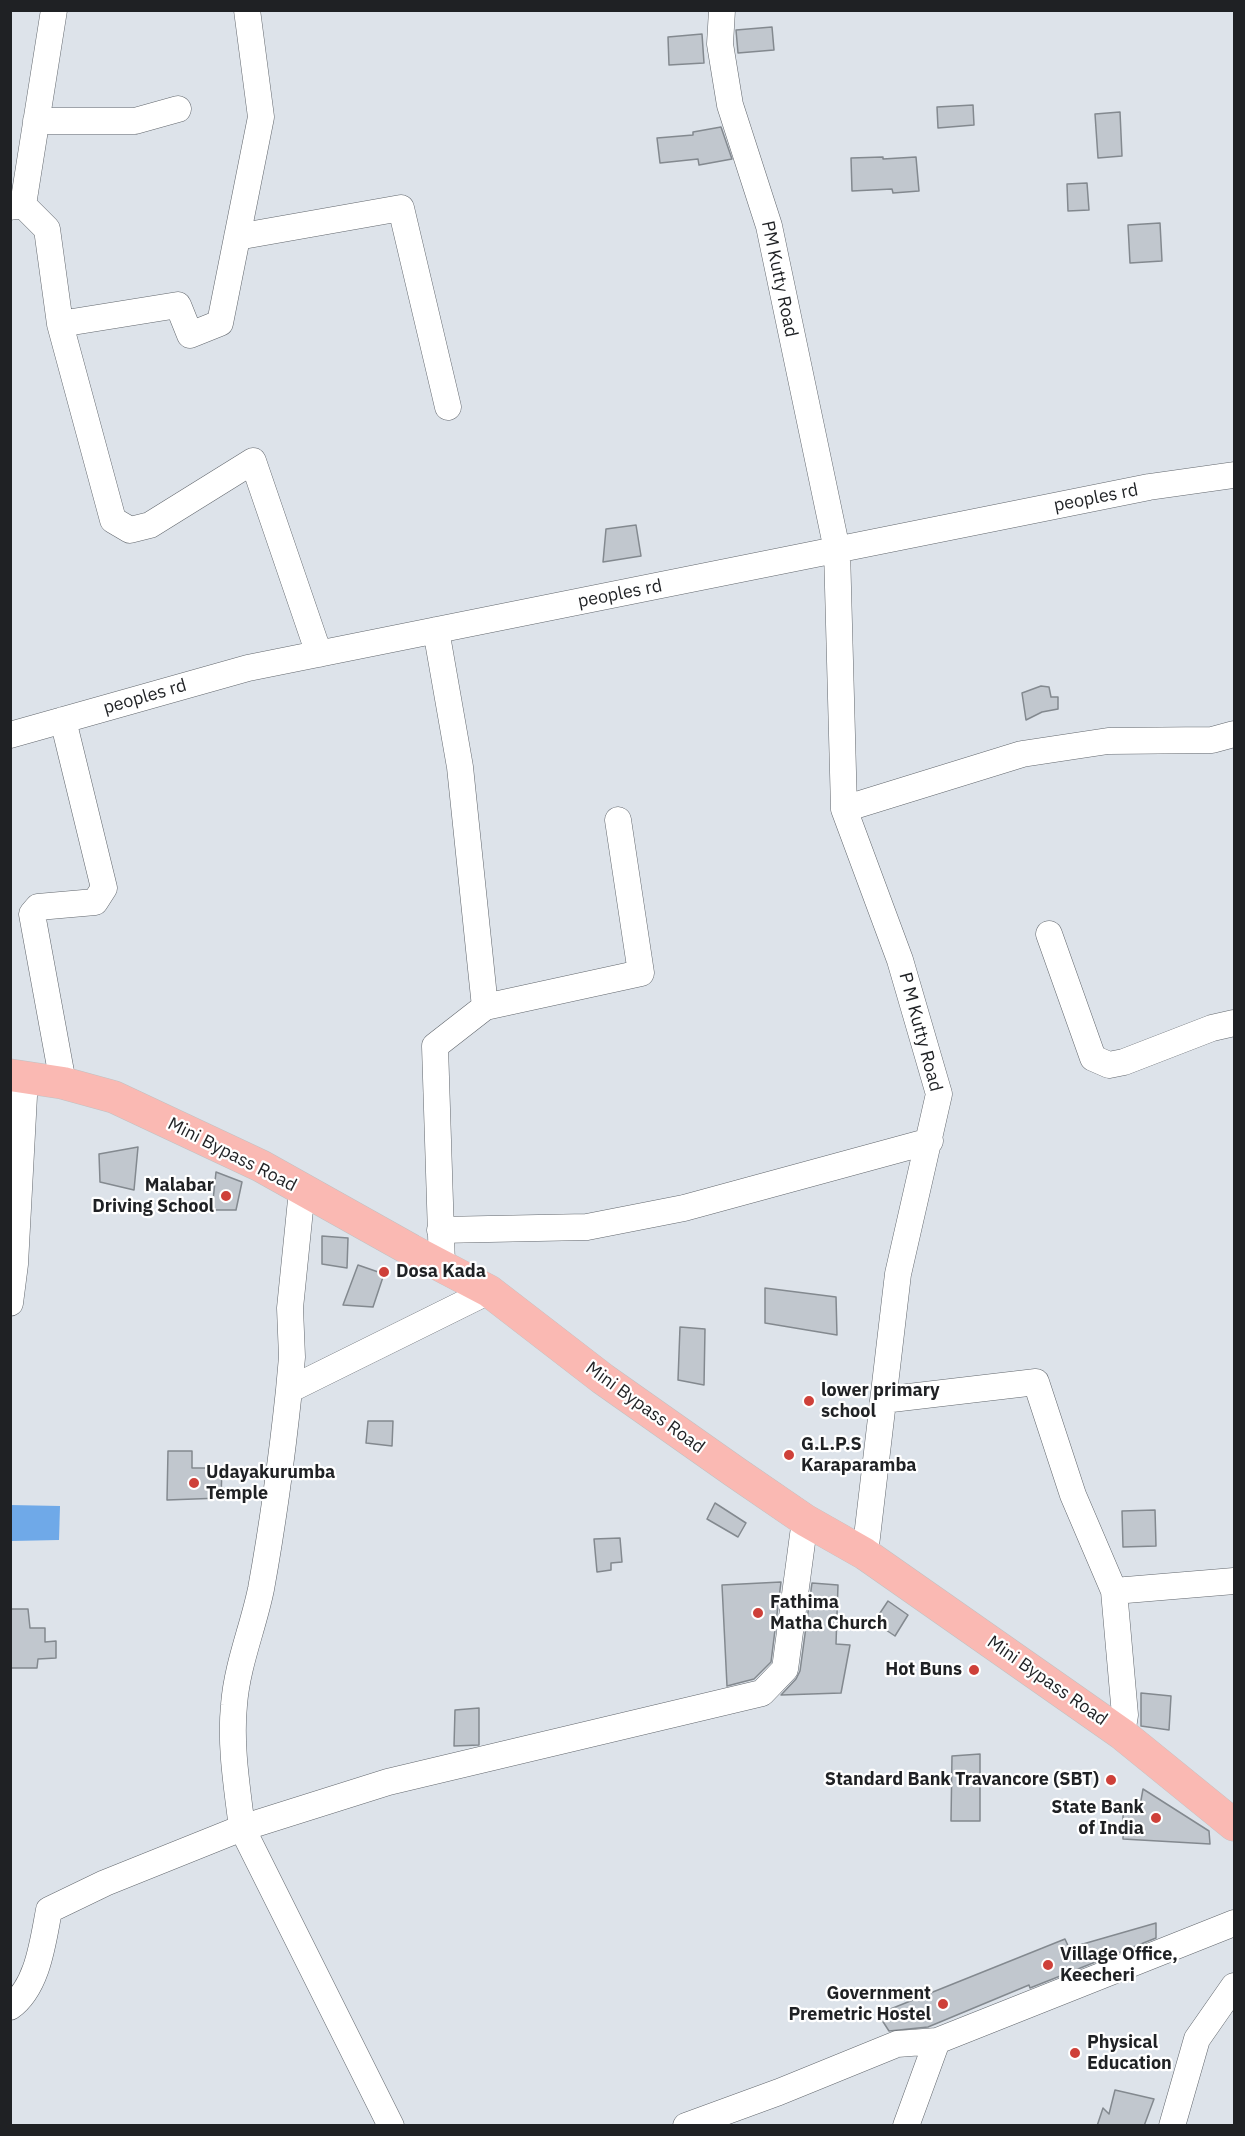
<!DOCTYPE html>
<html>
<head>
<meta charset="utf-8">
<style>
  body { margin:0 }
  #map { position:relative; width:1245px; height:2136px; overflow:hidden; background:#dde3ea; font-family:"IBM Plex Sans",sans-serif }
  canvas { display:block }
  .frame { position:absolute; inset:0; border:12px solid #1f2124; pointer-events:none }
</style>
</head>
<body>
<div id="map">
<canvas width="1245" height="2136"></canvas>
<div class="frame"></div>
</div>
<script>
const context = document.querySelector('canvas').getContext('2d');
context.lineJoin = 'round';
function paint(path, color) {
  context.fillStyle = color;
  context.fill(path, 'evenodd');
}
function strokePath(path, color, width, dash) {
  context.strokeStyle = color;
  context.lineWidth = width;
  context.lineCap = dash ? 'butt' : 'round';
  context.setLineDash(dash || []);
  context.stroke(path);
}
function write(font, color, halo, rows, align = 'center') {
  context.font = font + ' "IBM Plex Sans",sans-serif';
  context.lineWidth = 4.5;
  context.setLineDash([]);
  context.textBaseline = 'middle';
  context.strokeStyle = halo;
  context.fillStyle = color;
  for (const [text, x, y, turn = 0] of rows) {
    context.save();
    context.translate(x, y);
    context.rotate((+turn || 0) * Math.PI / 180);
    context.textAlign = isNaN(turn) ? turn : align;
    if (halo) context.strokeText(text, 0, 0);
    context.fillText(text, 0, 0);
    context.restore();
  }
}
paint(new Path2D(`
  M10,1505L60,1506L59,1540L11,1541Z`), '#6fa9e8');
const building = new Path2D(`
  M772,27L774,50L738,53L736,30Z
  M702,34L704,63L669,65L668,37Z
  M973,105L974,125L938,128L937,107Z
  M1120,112L1122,156L1098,158L1095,114Z
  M721,127L732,159L699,165L698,159L660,163L657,138L693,135V132Z
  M883,157V159L916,157L919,191L893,193L892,189L852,191L851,158Z
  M1087,183L1089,210L1068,211L1067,184Z
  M1160,223L1162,261L1130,263L1128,225Z
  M636,525L641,556L603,562L606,529Z
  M1041,686L1049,687L1051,697H1058V709L1042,712L1026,720L1022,693Z
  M138,1147L134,1190L100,1182L99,1154Z
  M216,1172L242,1182L236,1210H212Z
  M322,1236L348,1238L347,1268L322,1264Z
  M358,1265L384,1274L373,1307L343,1305Z
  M765,1288L836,1297L837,1335L765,1323Z
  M680,1327L705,1329L704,1385L678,1380Z
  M368,1421H393L392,1446L366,1443Z
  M168,1451H192V1468H222L221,1498L167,1500Z
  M715,1503L746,1523L738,1537L707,1519Z
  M1155,1510L1156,1546L1123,1547L1122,1511Z
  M620,1538L622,1562L611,1563V1570L597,1572L594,1539Z
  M781,1582L771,1662L754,1679L727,1686L722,1585Z
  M812,1583L838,1585L836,1644L850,1645L841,1693L781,1695L796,1679L800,1671Z
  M888,1601L908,1615L895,1636L874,1622Z
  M10,1609H28L30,1628H45V1642L56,1641V1658L38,1659L37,1668H10Z
  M1141,1693L1171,1696L1169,1730L1141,1726Z
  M479,1708V1745L454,1746L455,1710Z
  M980,1754V1821H951L952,1756Z
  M1143,1789L1209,1831L1210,1844L1123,1839V1805L1140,1806Z
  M1156,1923V1938L1030,1988L1029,1985L928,2027L889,2031L878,2014L1065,1939L1069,1948Z
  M1115,2090L1154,2099L1144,2126H1097L1103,2108L1109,2114Z`);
paint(building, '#c1c7ce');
strokePath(building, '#83898f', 1.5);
const minor = new Path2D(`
  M722,10L720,44L730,105L769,226L837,550L844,809L900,960L939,1094L898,1274L865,1554
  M36,121H135L178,109
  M23,205L47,229L60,324L113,520L130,530L150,525L253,461L319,654
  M10,207L23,205L54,10
  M237,237L401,208L448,407
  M60,324L178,305L190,335L220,323L261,117L247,10
  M436,630L460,767L485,1007
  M10,735L248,668L1149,487L1234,475
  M844,809L1022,754L1108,741L1212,740L1234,734
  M1049,934L1093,1058L1109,1065L1124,1062L1212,1028L1234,1023
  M63,1083L32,914L38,907L95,902L104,888L63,720
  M440,1230L587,1227L684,1208L930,1141
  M442,1266L435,1046L485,1007L641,973L618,820
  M489,1291L289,1390C282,1456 273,1523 261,1589C253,1628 237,1665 234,1705C230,1746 237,1787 242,1828L388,1782L762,1693L785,1669L805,1520
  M10,1303L15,1264L25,1077
  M289,1390L292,1357L290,1308L302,1190
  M883,1400L1036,1382L1073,1495L1114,1591
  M1122,1734L1125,1715L1114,1591L1234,1581
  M10,2007C38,1987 43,1941 49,1910L105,1883L242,1828L391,2126
  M686,2126L779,2092L897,2044L937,2041
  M906,2126L937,2041L1234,1923
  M1172,2126L1197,2039L1234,1986`);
const major = new Path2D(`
  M10,1075L63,1083L114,1097L261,1166L411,1250L489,1291L603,1379L735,1472L805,1520L865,1554L1122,1734L1234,1825`);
strokePath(minor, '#62676d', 27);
strokePath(major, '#c0c1c2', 33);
strokePath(minor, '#fff', 26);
strokePath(major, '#fab9b3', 32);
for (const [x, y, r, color] of [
  [226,1196,6,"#ce4039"],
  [384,1272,6,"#ce4039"],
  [809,1401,6,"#ce4039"],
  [789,1455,6,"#ce4039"],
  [194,1483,6,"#ce4039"],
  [758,1613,6,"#ce4039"],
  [974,1670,6,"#ce4039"],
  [1111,1780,6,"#ce4039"],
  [1156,1818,6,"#ce4039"],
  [1048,1965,6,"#ce4039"],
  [943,2004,6,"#ce4039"],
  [1075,2053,6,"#ce4039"]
]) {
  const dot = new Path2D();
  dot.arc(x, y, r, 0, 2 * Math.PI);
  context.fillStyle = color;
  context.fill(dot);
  strokePath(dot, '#fff', 2);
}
write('18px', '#1f2124', '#fff', [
  ["PM Kutty Road",779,279,78],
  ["peoples rd",1096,498,-11],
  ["peoples rd",620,594,-11],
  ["peoples rd",145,697,-16],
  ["P M Kutty Road",920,1032,75],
  ["Mini Bypass Road",232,1155,27],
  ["Mini Bypass Road",645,1408,36],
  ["Mini Bypass Road",1047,1681,35]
]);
write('bold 18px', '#1f2124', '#fff', [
  ["Malabar",214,1186,"right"],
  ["Driving School",214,1207,"right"],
  ["Dosa Kada",396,1272],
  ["lower primary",821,1391],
  ["school",821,1412],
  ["G.L.P.S",801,1445],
  ["Karaparamba",801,1466],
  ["Udayakurumba",206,1473],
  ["Temple",206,1494],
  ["Fathima",770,1603],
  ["Matha Church",770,1624],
  ["Hot Buns",962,1670,"right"],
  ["Standard Bank Travancore (SBT)",1099,1780,"right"],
  ["State Bank",1144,1808,"right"],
  ["of India",1144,1829,"right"],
  ["Village Office,",1060,1955],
  ["Keecheri",1060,1976],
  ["Government",931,1994,"right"],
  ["Premetric Hostel",931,2015,"right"],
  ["Physical",1087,2043],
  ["Education",1087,2064]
], 'left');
</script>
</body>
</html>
